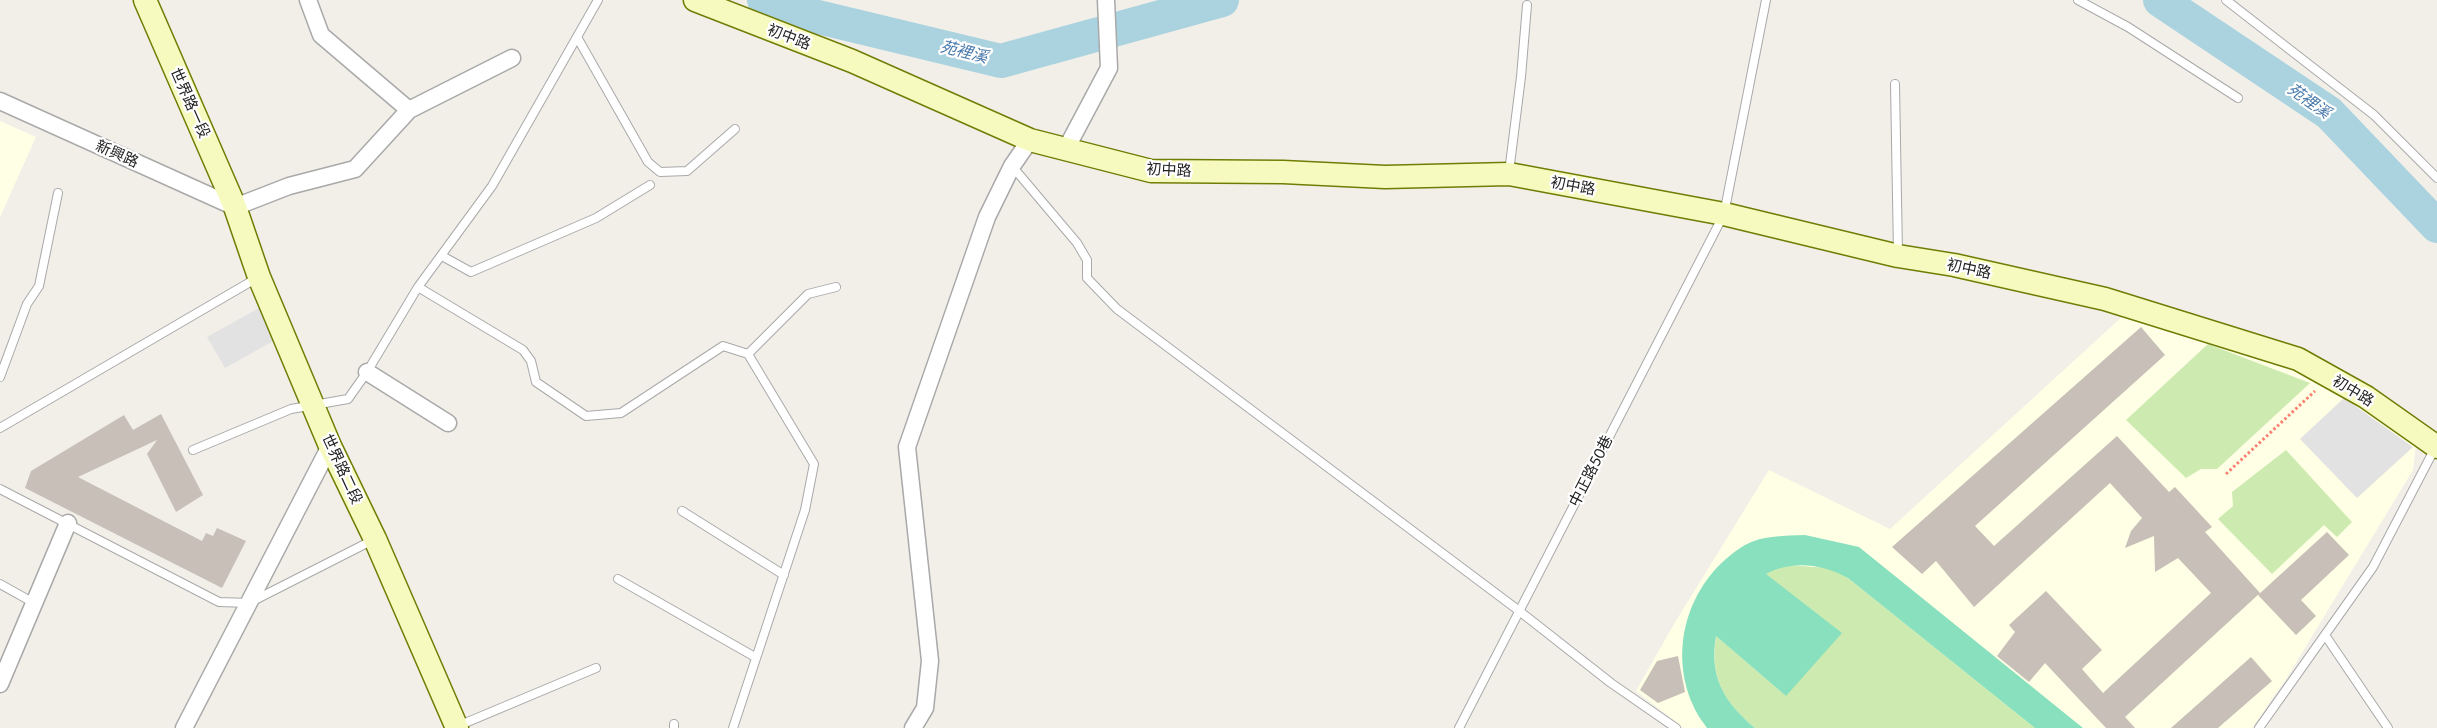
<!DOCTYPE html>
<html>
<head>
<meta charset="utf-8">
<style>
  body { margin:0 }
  canvas { display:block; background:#f2efe9 }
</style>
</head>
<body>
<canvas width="2437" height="728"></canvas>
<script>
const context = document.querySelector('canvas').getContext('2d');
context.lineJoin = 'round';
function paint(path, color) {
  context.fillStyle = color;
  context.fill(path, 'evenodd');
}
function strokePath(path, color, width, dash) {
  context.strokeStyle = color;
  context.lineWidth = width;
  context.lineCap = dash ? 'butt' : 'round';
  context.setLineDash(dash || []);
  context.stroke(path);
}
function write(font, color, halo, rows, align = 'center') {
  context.font = font + ' Lato,"Noto Sans TC",sans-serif';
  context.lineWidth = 4.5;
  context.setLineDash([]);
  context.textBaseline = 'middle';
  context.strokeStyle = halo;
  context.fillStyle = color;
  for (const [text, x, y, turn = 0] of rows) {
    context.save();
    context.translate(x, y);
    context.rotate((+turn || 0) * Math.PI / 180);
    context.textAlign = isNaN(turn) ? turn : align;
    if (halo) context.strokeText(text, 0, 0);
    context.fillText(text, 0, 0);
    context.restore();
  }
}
paint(new Path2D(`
  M0,121L36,137L0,217Z
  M2124,315L2218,340L2310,376L2346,396L2416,445L2413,470L2286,679L2252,728H1684L1636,691L1674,624L1769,470L1890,529Z`), '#ffffe5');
paint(new Path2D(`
  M2208,344L2310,383L2217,469H2201L2186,478L2126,420Z
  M2286,450L2352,522L2337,537L2324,525L2272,574L2218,519L2233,506L2232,492Z
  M1787,565L1829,568L1848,578L2035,728H1755C1723,701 1710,678 1716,636L1786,696L1765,573Z`), '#cdebb0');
paint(new Path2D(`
  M1805,535L1859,547L2083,728H2035L1848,578C1822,564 1793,560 1766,574L1842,633L1786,696L1716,636C1709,677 1724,702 1755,728H1707C1702,721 1696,713 1693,705C1667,647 1690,578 1745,545C1763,535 1785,536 1805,535Z`), '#88e0be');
paint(new Path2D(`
  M259,308L277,339L225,368L207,337Z
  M2344,398L2413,447L2357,498L2300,439Z`), '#e2e2e2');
strokePath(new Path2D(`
  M764,0L793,11L1001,61L1222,0
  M2160,0L2329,113L2437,226`), '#aad3df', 34);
paint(new Path2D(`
  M2141,327L2165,355L1975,526L1994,546L2117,436L2169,492L2175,487L2212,527L2205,532L2260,593L2125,717L2135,728H2106L2045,663L2029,682L1997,656L2015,632L2009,625L2046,591L2102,650L2082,669L2103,693L2211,593L2178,558L2155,572L2154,536L2125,548L2131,531L2142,518L2110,483L1974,607L1936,561L1922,574L1892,547Z
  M161,414L203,495L176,512L147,454L157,440L78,477L202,541L206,533L213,536L217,528L246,541L222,588L25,488L31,471L124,415L133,430Z
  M2327,532L2349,555L2301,600L2316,616L2296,635L2258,595Z
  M1678,656L1685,692L1658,703L1640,690L1657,661Z
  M2251,657L2272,681L2218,728H2171Z`), '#c7bfb8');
const lane = new Path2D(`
  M2078,0L2128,27L2238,98
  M2226,0L2374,115L2437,178
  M577,37L648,162L660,172L687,171L735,129
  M1895,84L1898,254
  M1012,166L1077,243L1087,260V278L1117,309L1518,610L1611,683L1676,728
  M1509,172L1521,77L1527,5
  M442,256L471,272L596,218L650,185
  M418,287L523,350L531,361L536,382L586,416L621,413L723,346L748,354L814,464L805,510L733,728
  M748,354L808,294L836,287
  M0,377L27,304L39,286L58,193
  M0,428L257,278
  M193,450L291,409L348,399L367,372L418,287L492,186L598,0
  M0,489L219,602L249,603L373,540
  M682,511L784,575
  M618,579L755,657
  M0,584L34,603
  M2325,635L2388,728
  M674,724V728
  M458,726L596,668
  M1459,728L1724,214L1766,0
  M2259,728L2373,567L2435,448`);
const street = new Path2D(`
  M308,0L321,35L409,110
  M0,101L235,207L289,186L355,169L409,110L512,58
  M1066,149L1109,68L1106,0
  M367,372L448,423
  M0,684L68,523
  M184,728L330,446
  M913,728L925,708L930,661L907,447L987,217L1012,166L1030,140`);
const secondary = new Path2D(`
  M145,0L235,207L259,277L330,446L375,539L457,728
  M695,0L852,61L1030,140L1151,171L1283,172L1385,177L1509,174L1724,214L1898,256L1954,265L2105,299L2298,359L2366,397L2437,447`);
strokePath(lane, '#a9a9a9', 10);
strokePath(street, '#a9a9a9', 19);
strokePath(secondary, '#707d05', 25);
strokePath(new Path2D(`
  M2226,474L2315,391`), '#fa8072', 3, [2.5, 2.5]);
strokePath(lane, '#fff', 8);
strokePath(street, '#fff', 16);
strokePath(secondary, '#f7fabf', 22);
write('15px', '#222', '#fff', [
  ["初中路",789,37,21],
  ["世界路一段",190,103,66],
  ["新興路",117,154,24],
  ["初中路",1169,170,3],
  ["初中路",1573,186,10],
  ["初中路",1969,269,12],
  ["初中路",2353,391,31],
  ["世界路二段",342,469,65],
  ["中正路50巷",1591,471,-63]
]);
write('italic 16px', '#4a7aab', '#fff', [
  ["苑裡溪",964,52,14],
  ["苑裡溪",2309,101,35]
]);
</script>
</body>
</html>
